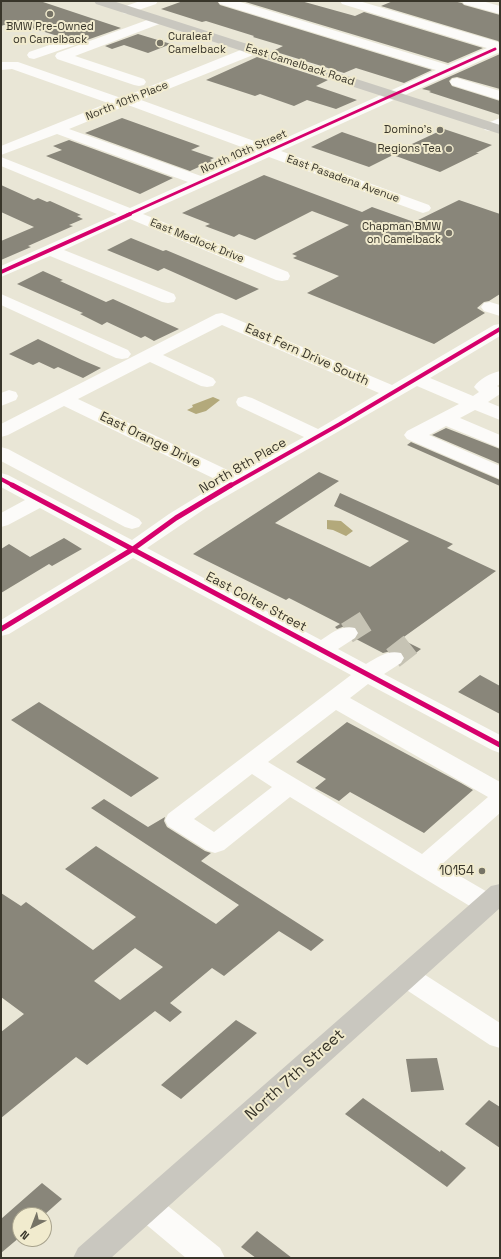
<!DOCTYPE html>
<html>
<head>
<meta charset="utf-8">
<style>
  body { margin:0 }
  #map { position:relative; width:501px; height:1259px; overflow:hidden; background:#e9e6d6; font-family:"Space Grotesk",sans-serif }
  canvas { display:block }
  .frame { position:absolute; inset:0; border:2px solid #38352a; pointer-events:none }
  .north { position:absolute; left:12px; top:1207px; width:40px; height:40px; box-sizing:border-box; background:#f1ebce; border:1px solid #a7a28c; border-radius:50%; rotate:222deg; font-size:11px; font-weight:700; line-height:16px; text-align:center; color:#38352a }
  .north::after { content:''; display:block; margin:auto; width:14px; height:18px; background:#767366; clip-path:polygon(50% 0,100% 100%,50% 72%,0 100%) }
</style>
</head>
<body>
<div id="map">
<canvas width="501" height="1259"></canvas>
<div class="frame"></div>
<div class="north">N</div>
</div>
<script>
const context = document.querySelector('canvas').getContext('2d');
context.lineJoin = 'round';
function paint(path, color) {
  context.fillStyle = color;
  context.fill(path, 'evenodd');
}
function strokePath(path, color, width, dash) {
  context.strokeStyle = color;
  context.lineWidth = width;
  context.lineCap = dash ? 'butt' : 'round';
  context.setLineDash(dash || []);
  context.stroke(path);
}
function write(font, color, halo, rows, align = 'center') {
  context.font = font + ' "Space Grotesk",sans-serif';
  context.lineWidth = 4;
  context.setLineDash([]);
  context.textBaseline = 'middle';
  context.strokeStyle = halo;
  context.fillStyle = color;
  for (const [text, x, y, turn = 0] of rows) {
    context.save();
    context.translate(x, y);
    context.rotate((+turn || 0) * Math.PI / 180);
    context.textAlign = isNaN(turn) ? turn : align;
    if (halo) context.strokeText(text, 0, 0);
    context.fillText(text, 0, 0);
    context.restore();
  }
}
paint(new Path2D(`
  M213,397L220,400L206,411L196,414L187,410L193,407L192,405Z
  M327,520L341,521L353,531L346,536L333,530L327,529Z`), '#b3a97b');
paint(new Path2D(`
  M1,1H40L121,28L87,40L81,36L76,35L64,38L13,22L1,26Z
  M183,1H217L220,5L432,70L404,83L356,68L344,73L273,51L283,46L253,37L254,36L206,21L202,22L161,9Z
  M242,1H301L355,16L364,12L483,48L448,63Z
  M393,1H453L462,3L464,5L500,15V43L498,41L381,6Z
  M138,34L171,44L148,53L124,45L112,49L105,46Z
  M500,54V89L457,77L452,78L449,81L452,86L500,101V115L429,92L431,91L422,89Z
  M257,57L328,80L316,86L357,100L336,109L307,100L294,106L260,94L255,96L206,80Z
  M122,118L200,146L191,150L214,158L210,160L212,161L190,171L85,133Z
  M444,129L492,145L476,153H479L440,172L393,155L369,167L311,147L342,132L397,151Z
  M69,140L173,178L140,194L46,156L62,150L53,146Z
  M264,175L362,212L372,207L414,222L459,200L500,214V294L489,301L484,302L477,308L485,313L434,344L307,293L339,276L293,258L297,256L292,254L349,225L312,211L255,240L239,234L234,237L205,226L210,224L182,213Z
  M1,185L34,200L38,198L47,202L50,201L81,215L77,216L83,219L69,225L73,226L28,246L31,247L1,260V241L34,227L1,212Z
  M131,238L163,251L166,250L259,289L236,300L164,268L158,271L107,250Z
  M43,271L63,280L60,281L106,302L113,299L179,329L154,341L145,336L141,338L107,322L102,325L80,314L83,313L17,284Z
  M38,339L82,360L101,368L83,378L58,367L54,369L39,362L33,365L9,354Z
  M446,428L500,449V464L432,435Z
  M411,442L500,480V486L407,445Z
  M319,472L339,481L275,523L370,567L409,541L334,506L340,493L453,544L447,548L496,571L401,639L421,649L404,662L405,657L401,652L391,651L383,653L356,639L359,632L355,627L345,626L337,629L335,627L340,624L289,598L286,600L193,554Z
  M64,538L82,549L52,566L49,564L1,593V549L9,544L30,557Z
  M480,675L500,686V714L458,692Z
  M39,702L159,778L131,797L11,720Z
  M347,722L461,783L473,790L424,833L350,792L339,801L315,788L326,779L296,762Z
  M104,799L148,827L165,817L164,821L167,827L205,851L211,853L201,861L324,940L311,951L279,931L224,976L212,968L170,1003L182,1012L170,1022L155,1011L87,1065L76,1057L1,1118V1032L24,1014L1,997V893L21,906L26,902L93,950L136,917L65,869L96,846L216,924L239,905L91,808ZM135,948L163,967L120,1000L94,981Z
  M236,1020L257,1033L181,1099L161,1085Z
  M437,1058L444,1090L411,1092L406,1059Z
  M363,1098L440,1152L441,1150L466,1168L447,1187L345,1114Z
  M489,1100L500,1107V1148L465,1124Z
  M42,1183L62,1199L44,1215H20V1237L1,1253V1219Z
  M257,1231L292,1258H256L241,1247Z`), '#89867a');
strokePath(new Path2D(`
  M347,633L366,621
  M393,658L411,644`), '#c6c3b4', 22, [22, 11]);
paint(new Path2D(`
  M140,1H158L156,4L127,14L123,13L121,10L123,7Z
  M218,1H237L448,65L487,48L342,4L340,1H359L498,42L500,47V52L281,151L429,205L431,208L429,211L423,213L417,211L269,157L143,214L288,272L290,276L288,280L282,281L276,280L130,219L64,250L174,294L176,298L174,302L168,303L162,302L50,256L1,277V266L117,214L1,166V157L130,208L188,182L57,134L1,155V146L108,103L12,69L1,70V62H18L121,98L248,47H258L260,50L258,53L141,100L268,146L436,70L220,4ZM128,105L255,152L201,176L69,129Z
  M462,1H482L500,6V14L464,4Z
  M158,16L162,17L164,20L162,23L75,56L144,79L146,82L144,85L139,86L134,85L57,59L55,56L57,53Z
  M76,36L81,37L83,40L81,43L34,59L29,58L27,55L29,52Z
  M457,78L500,91V100L452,85L450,82L452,79Z
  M500,118V128L490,131L485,130L483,127L485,124Z
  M1,294L128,350L131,354L128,358L122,359L116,358L1,305Z
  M490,302L500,305V316L484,311L481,307L484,303Z
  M222,313L392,385L494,325L500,324V336L430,378L473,396L479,392L474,387C479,379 491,373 500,371V384L497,386L500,388V394L488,402L500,407V420L475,410L460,418L500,435V448L446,426L429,435L500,466V479L407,439L404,435L407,431L459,404L417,386L206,508L147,548L321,640C332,633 341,625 355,628L358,633L355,638L338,649L366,664C378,657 387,650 401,653L404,658L401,663L384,674L500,735V753L492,750L368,684L350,698L500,782V813L441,865L496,897L500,904L496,911L487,913L478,911L290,797L224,850L215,853L206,850L168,826L165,820L168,814L351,675L133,558L9,634L1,636V620L117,550L40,508L8,525L1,527V513L25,500L1,487V473L8,475L132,540L169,514L221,482L64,406L8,435L1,437V424L216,314ZM222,325L379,393L318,429L252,398L245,396L238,398L236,402L238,406L304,437L236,474L78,399L150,362L201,386L207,387L213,386L216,382L213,378L163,355ZM336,710L488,797L422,854L268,762ZM252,774L272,787L214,832L194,819Z
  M9,390L16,392L18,396L16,400L1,406V393Z
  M1,447L8,449L139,519L142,523L139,527L132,529L125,527L1,461Z
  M406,966L416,969L500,1023V1048L490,1045L396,983L392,976L396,969Z
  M147,1194L158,1198L220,1248L225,1258H186L136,1216L132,1207L136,1198Z`), '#fcfbf9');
paint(new Path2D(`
  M94,1H113L500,125V134L96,4Z
  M500,884V908L111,1258H73L78,1248L491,886Z`), '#c9c7bf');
strokePath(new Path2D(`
  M127,215L495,49`), '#d6006c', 3);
strokePath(new Path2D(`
  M1,272L130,214
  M1,479L14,486
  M230,486L340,424L500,329`), '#d6006c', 4);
strokePath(new Path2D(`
  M12,485L500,745
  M1,629L133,549L176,518L231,485`), '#d6006c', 5);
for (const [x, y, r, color] of [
  [50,14,4,"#767366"],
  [160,43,4,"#767366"],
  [440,130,4,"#767366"],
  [449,149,4,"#767366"],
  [449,233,4,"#767366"],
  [482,871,4,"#767366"]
]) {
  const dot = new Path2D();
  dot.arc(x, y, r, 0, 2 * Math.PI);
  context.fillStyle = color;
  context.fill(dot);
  strokePath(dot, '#f1ebce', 1.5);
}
write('11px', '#38352a', '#f1ebce', [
  ["BMW Pre-Owned",50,27,"center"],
  ["on Camelback",50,40,"center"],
  ["Curaleaf",168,37,"left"],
  ["Camelback",168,50,"left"],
  ["Domino's",432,130],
  ["Regions Tea",441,149],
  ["Chapman BMW",441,227],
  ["on Camelback",441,240]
], 'right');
write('11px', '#38352a', '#f1ebce', [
  ["East Camelback Road",300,65,18],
  ["North 10th Place",127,101,-22],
  ["North 10th Street",244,152,-24],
  ["East Pasadena Avenue",343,179,20],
  ["East Medlock Drive",197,241,22]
]);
write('13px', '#38352a', '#f1ebce', [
  ["East Fern Drive South",307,355,24],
  ["East Orange Drive",150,440,26],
  ["North 8th Place",243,466,-30],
  ["East Colter Street",256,602,28]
]);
write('13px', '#38352a', '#f1ebce', [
  ["10154",474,871]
], 'right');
write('16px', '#38352a', '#f1ebce', [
  ["North 7th Street",295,1075,-42]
]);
</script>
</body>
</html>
